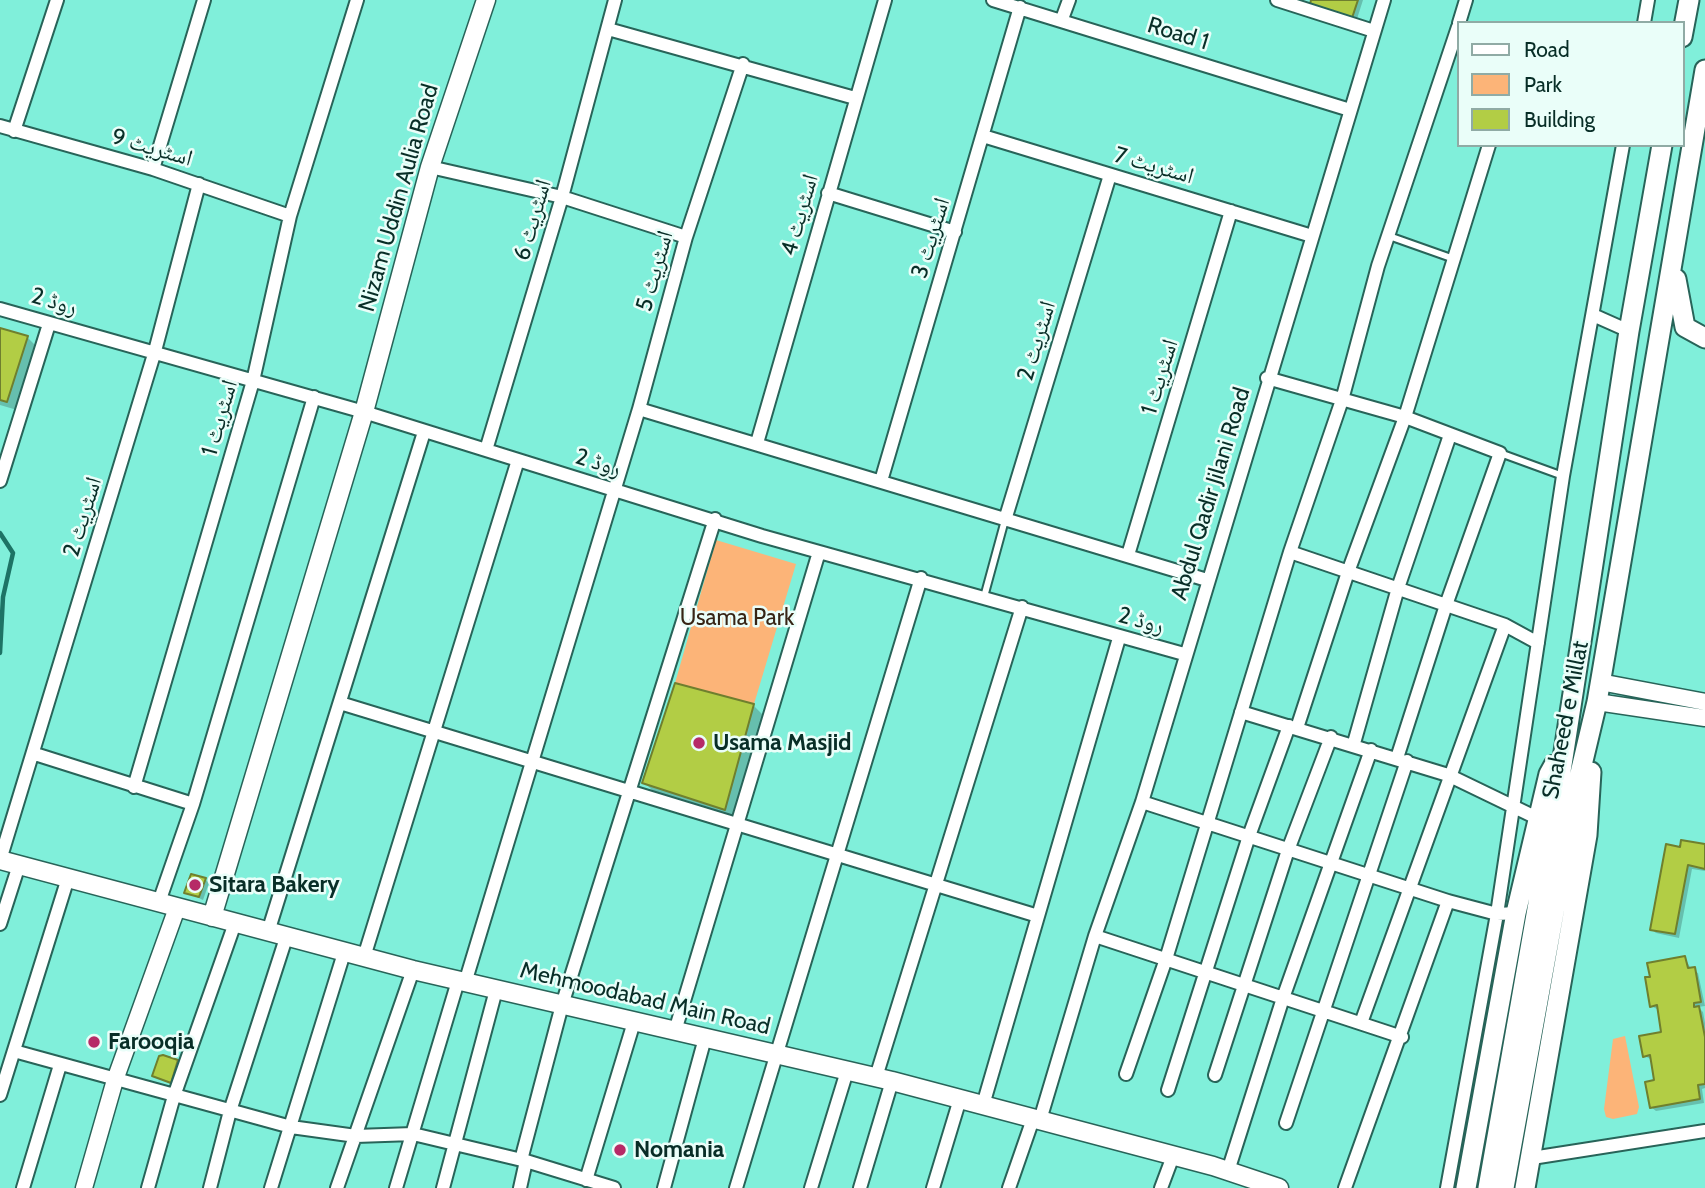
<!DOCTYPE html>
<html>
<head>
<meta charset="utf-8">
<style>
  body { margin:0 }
  #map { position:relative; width:1705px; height:1188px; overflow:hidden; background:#80efda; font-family:Cabin,sans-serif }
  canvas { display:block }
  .legend { position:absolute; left:1457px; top:21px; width:228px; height:126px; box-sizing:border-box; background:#eafef9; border:2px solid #90aba5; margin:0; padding:9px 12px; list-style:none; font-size:21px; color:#082e27 }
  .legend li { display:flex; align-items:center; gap:14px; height:35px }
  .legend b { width:35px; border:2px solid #90aba5 }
</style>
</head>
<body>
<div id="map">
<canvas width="1705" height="1188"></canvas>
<ul class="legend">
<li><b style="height:9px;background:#fff"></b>Road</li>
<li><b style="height:19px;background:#fcb478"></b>Park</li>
<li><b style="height:19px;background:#b2cd45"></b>Building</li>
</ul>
</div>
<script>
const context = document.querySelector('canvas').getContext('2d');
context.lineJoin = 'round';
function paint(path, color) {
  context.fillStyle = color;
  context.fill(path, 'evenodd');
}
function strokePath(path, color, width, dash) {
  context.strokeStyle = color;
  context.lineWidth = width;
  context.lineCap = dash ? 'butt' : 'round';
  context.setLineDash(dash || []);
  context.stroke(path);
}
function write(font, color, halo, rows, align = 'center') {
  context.font = font + ' Cabin,"Noto Naskh Arabic",sans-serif';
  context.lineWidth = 5;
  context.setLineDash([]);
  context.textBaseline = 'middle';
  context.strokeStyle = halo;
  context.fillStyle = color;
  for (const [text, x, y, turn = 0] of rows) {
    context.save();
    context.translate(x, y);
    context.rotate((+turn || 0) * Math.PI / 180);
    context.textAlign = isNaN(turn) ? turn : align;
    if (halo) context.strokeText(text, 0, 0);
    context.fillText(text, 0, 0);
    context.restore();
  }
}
paint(new Path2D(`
  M716,540L796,564L754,704L675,683Z
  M1625,1036L1639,1107L1637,1114L1613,1119L1606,1117L1604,1109L1613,1039Z`), '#fcb478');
paint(new Path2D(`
  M1313,0H1363L1356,22L1316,8L1312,4Z
  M0,329L27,337L37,347L17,410L0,405Z
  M753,705L763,715L734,819L654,792L644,782Z
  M1705,846V871L1692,869L1679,938L1656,933L1651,929L1682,849Z
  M205,879L209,883L203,900L186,892Z
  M1685,958L1691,969L1698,973L1705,1006L1698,1007L1703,1012L1705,1023V1088L1702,1089L1704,1103L1656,1111L1651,1107L1656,1082L1652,1060L1645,1056L1663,1033L1659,1010L1651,1006Z
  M160,1058L178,1062L182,1066L175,1086L154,1076Z`), '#0003');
strokePath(new Path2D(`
  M0,533L13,553L3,597L0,653`), '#1d7365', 4.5);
const building = new Path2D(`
  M1311,0H1358L1352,18L1310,4Z
  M0,328L28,336L7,402L0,400Z
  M675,683L754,704L725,810L642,783Z
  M1681,840L1705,844V869L1688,865L1675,934L1650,930L1666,844L1680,847Z
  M191,874L206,878L199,897L184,893Z
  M1685,956L1688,968L1695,967L1701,1002L1694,1003V1007L1699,1006L1705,1037V1084L1698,1085L1700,1099L1650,1108L1645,1082L1654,1080L1650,1055L1643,1057L1639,1036L1661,1032L1657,1005L1650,1007L1645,977H1650L1647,963Z
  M163,1055L178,1060L171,1083L152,1076L159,1056Z`);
paint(building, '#b2cd45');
strokePath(building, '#6f7f2e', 2);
const service = new Path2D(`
  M1389,236L1454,259
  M1500,453L1563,476
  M984,597L1005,520`);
const minor = new Path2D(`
  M993,0L1350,110
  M1277,0L1374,31
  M1062,19L1069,0
  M1459,23L1466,0
  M1644,23L1648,0
  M608,29L855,98
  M0,126L153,169L290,216
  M14,131L57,0
  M983,136L1312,236
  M430,167L562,197L686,237
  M153,169L204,0
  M828,193L955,232
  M0,309L364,412L762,536L1184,654
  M1593,315L1629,331
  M1267,378L1405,417L1500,453L1446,605L1397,758
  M639,409L1207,580
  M757,443L885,0
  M486,450L562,197L615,0
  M0,481L49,324
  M881,481L1020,7
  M1005,520L1110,175
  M1290,552L1505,625L1538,643
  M1128,555L1231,211
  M340,703L1038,916
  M1241,712L1448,775L1537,818
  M1297,728L1348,572L1405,417L1489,145
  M1354,743L1398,588L1450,435
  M35,754L193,804
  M134,787L253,381L290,216L357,0
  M1142,802L1448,901L1497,914L1516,913
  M0,860L155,351L199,184
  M159,902L193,804L314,397
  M0,924L19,865
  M268,932L424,432
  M1095,936L1402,1037
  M364,957L518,460
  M465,983L639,409L686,237L743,64
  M1361,1023L1505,625
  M675,1031L819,552
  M14,1051L291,1127L356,1136L413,1134L526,1161L614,1188
  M1126,1074L1166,959L1290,552L1342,400L1378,266L1458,27
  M1215,1075L1288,850L1331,737
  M876,1077L1022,607
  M1168,1090L1249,836L1289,726
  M0,1095L68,878
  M983,1105L1119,638
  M1040,1120L1095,936L1142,802L1384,0
  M1286,1123L1407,761
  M1532,1158L1705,1131
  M521,1160L562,1005L715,519
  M1228,1171L1283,998L1371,750
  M586,1180L634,1022
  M23,1188L60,1065
  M148,1188L174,1096L235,923
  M210,1188L230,1111L286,938
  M271,1188L344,953
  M337,1188L413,970
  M396,1188L458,981
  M443,1188L496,990
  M520,1188L526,1161
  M664,1188L705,1038
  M736,1188L921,578
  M811,1188L847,1071
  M860,1188L892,1081
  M933,1188L960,1099
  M1009,1188L1033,1119
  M1161,1188L1173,1156
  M1345,1188L1448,901
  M1447,1188L1497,914L1563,476L1623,145`);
const tertiary = new Path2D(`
  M1600,682L1705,702
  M1597,702L1705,718
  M84,1188L115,1080L177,908`);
const secondary = new Path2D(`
  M0,860L413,970L892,1081L1213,1166L1279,1188
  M212,917L364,412L430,167L486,0`);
const primary = new Path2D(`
  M1682,37L1689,0
  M1676,279L1685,327L1705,338
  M1466,1188L1516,913L1549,774L1554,765
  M1488,1188L1559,784L1629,331L1662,145
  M1504,1188L1577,786L1597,702L1705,70
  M1525,1188L1587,835L1591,772`);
strokePath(service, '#286459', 10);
strokePath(minor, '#286459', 16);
strokePath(tertiary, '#286459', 19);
strokePath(secondary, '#286459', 21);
strokePath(primary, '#286459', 23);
strokePath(service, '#fff', 6);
strokePath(minor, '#fff', 12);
strokePath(tertiary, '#fff', 16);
strokePath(secondary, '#fff', 18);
strokePath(primary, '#fff', 19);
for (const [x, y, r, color] of [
  [699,743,7,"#b62b67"],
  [195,885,7,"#b62b67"],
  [94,1042,7,"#b62b67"],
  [620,1150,7,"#b62b67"]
]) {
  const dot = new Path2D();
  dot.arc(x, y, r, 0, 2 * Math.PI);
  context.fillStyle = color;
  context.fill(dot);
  strokePath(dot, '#eafef9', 2.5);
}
write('23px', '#082e27', '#eafef9', [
  ["Road 1",1178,34,17],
  ["اسٹریٹ 9",152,148,16],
  ["اسٹریٹ 7",1154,166,16],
  ["Nizam Uddin Aulia Road",399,198,-74],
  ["اسٹریٹ 4",800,215,-74],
  ["اسٹریٹ 6",533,220,-74],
  ["اسٹریٹ 3",931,238,-73],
  ["اسٹریٹ 5",655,271,-74],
  ["روڈ 2",54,302,16],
  ["اسٹریٹ 2",1037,341,-73],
  ["اسٹریٹ 1",1160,377,-73],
  ["اسٹریٹ 1",220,418,-74],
  ["روڈ 2",598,463,17],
  ["Abdul Qadir Jilani Road",1211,494,-73],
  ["اسٹریٹ 2",83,517,-73],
  ["روڈ 2",1141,621,15],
  ["Shaheed e Millat",1566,720,-79],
  ["Mehmoodabad Main Road",645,999,13]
]);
write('23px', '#372515', '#eafef9', [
  ["Usama Park",737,618]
]);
write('bold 23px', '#082e27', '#eafef9', [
  ["Usama Masjid",713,743],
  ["Sitara Bakery",209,885],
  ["Farooqia",108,1042],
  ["Nomania",634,1150]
], 'left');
</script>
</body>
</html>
